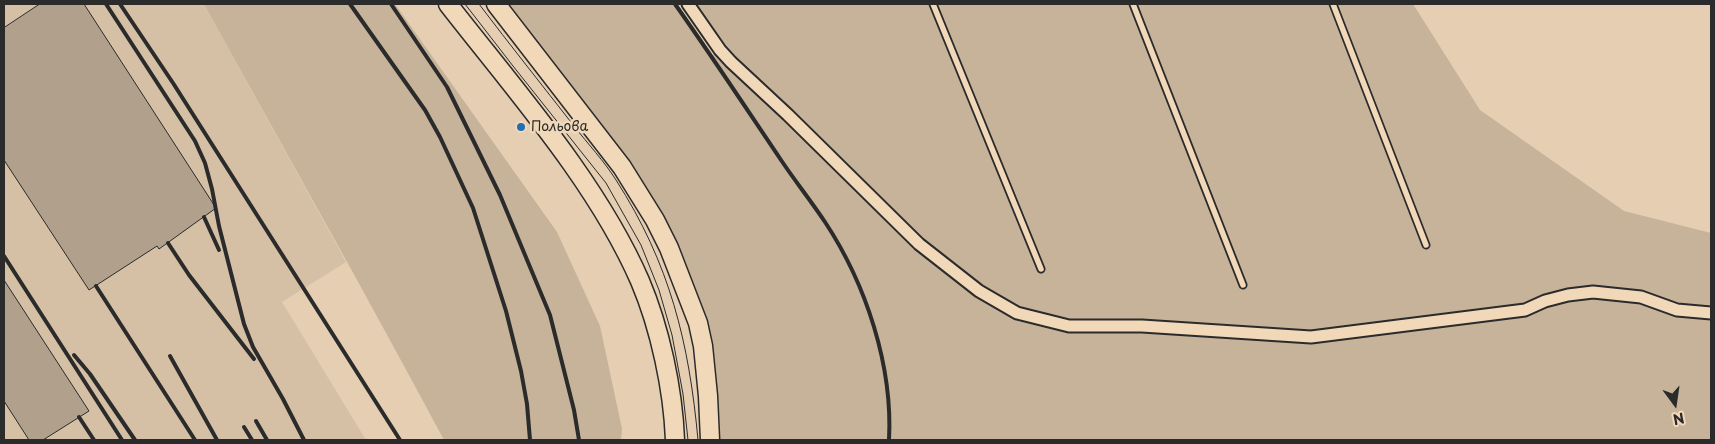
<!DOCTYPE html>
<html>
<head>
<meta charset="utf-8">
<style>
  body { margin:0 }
  #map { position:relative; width:1715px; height:444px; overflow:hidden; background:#e5ceb1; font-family:"Playpen Sans",sans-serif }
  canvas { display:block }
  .frame { position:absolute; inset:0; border:5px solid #2b2b2b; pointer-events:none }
  .north { position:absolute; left:1650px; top:379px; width:50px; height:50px; -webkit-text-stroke:4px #f1d8b9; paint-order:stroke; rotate:166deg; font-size:14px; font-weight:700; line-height:20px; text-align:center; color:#2b2b2b }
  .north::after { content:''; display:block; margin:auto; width:18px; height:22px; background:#2b2b2b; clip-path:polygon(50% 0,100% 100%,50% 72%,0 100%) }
</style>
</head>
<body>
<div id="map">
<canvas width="1715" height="444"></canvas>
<div class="frame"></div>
<div class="north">N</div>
</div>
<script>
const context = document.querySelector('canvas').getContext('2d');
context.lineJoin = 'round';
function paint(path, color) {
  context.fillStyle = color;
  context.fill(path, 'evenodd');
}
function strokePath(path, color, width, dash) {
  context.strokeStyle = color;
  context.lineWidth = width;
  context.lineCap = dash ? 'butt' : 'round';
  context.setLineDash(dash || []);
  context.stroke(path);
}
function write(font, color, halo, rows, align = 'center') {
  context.font = font + ' "Playpen Sans",sans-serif';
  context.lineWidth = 5;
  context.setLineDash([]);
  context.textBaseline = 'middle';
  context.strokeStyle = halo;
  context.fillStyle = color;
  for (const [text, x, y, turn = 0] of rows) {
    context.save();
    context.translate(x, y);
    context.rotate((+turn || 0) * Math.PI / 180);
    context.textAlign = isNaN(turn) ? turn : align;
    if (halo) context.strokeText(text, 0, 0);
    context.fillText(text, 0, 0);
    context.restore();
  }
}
paint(new Path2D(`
  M4,4H204L346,262L282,302L366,440H4Z`), '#d5c0a6');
paint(new Path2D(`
  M204,4H395L557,232L600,326L622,429L621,440H444C366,294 284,149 204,4Z
  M496,4H675L711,56L720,51L688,4H1413L1480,110L1624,211L1711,233V440H710L703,346L669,248Z`), '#c6b39a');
const building = new Path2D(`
  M40,4H84L216,208L159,249L157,246L89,290L4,160V28Z
  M4,280L89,411L43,440H29L4,401Z`);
paint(building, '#b0a08c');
strokePath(building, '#2b2b2b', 1);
const service = new Path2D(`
  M933,4L1041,269
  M1133,4L1243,285
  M1333,4L1426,245`);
const minor = new Path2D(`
  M688,4L720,50L731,62L788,115L919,244L979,291L1017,313L1069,326H1142L1311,337L1525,310L1545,301L1568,295L1593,292L1641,297L1677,310L1711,313`);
const primary = new Path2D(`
  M448,4C514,89 597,182 640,281C660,328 673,389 675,440
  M496,4L622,167L655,220L669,248L698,323L703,346L708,396L710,440`);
strokePath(service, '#2b2b2b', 9);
strokePath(minor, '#2b2b2b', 15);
strokePath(primary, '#2b2b2b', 21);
strokePath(service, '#f1d8b9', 5.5);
strokePath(minor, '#f1d8b9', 11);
strokePath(primary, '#f1d8b9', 18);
strokePath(new Path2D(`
  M465,4L513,66L606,183L641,245L659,290L672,335L683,394L688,440
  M479,4C510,45 542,85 574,126C588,144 604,161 616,180C670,264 689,342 698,440`), '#2b2b2b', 1);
strokePath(new Path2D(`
  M106,4L195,141L205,163L212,189L219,226L244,324L253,347L283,399L304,440
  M120,4L173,83L400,440
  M350,4L425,110L440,137L473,208L506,311L521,371L527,404L530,440
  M391,4L447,87L500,195L550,315L574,410L579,440
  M675,4C711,55 746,108 781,160C795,181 811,201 825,222C866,284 893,366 889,440
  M204,217L219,250
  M168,243L189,275L254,359
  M4,256L122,440
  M96,286L195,440
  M74,355L90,374L135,440
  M170,356L217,440
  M79,417L94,440
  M256,421L267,440
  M244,427L252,440`), '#2b2b2b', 4);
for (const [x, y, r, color] of [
  [521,127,5,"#1f6fb2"]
]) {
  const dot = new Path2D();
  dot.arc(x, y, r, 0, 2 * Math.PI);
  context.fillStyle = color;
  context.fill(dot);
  strokePath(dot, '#f1d8b9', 2);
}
write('14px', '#2b2b2b', '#f1d8b9', [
  ["Польова",531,127]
], 'left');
</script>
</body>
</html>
